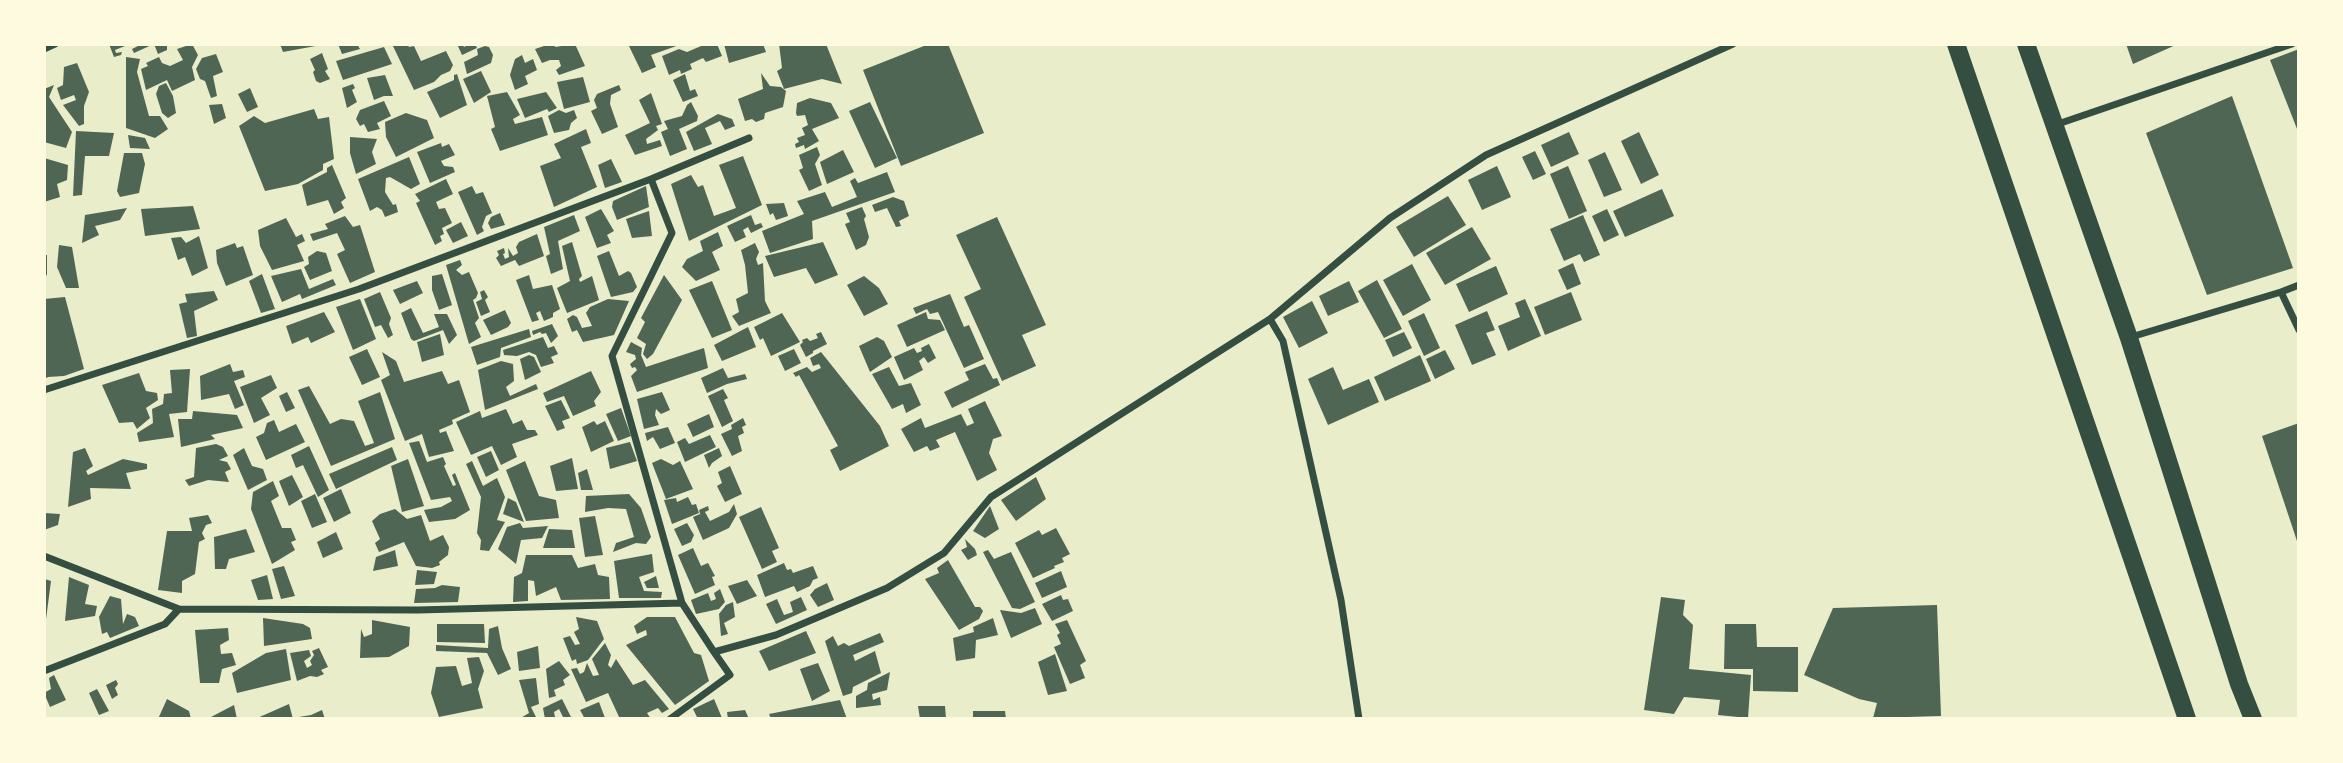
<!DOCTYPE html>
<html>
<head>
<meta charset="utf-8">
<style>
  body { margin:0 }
  #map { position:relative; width:2343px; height:763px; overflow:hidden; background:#e9edc9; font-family:Merriweather,serif }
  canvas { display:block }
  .frame { position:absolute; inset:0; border:46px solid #fefae0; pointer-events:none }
</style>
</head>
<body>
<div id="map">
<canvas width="2343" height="763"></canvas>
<div class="frame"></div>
</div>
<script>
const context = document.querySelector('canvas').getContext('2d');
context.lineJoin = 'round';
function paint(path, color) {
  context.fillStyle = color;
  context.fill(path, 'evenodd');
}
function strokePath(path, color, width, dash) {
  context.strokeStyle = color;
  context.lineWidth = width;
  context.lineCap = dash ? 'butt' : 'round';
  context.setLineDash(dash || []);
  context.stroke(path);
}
paint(new Path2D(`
  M109,44H130L115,50L116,53L122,52L121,55L114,57Z
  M142,44H167V50L158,54L154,44L134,53L132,49Z
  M192,44L198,55L192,67L195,80L172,91L167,80L146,90L141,69L148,66L146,63L159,57L162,63L170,66L183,60L177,49Z
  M280,44H321V45L283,52Z
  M338,44H357L360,49L342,54Z
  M392,44H407L409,47L414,46L421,61L446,51L453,65L450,71L441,75L434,82L414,90Z
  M457,44H463L464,47L470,44H475L477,48L462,55Z
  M545,44H556L555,47L575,44L585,66L559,75L556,70L561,66L559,60H550L542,63L535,49L544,46Z
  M628,44H682L651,55L656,67L642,73Z
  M706,44H717L722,56L706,62L703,58L690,64L692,69L681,74L680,70L669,75L662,56L679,49L687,52Z
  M724,44H763L766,52L729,63Z
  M779,44H826L842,84L822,79L784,89L777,71L782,68Z
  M929,44H948L984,133L901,166L863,70Z
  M2126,44H2178L2133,64Z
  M485,46L489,47L493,55L491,63L467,74L464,62L478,55L477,49Z
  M384,47L392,64L343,80L336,61Z
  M2299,49V134L2270,60Z
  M322,53L328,69L325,71L330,79L320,83L316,81L313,72L315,70L310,59Z
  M216,54L223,72L213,76L217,96L211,98L205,81L200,79L196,69L202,58Z
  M522,55L525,63L533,59L537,70L525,76L528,84L515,90L510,75L515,59Z
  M126,57L140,59L137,72L149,116H160L168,129L155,138L126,128Z
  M77,63L89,92L84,106V124L79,126L63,105L76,100L74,95L61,100L57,88L63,85L64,67Z
  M481,71L491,92L474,103L463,79Z
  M761,73L770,86L781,87L786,91L783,107L765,113L764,119L756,122L752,119L745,121L738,99L763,89Z
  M457,74L467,105L440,118L427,92L454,80V75Z
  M685,74L690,91L695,89L698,96L683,102L673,80Z
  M385,75L393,96H384L374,100L367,78Z
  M583,77L590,102L564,109L557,82Z
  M166,83L173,96L176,113L168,118L162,113L156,94L159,86Z
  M353,84L355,88L352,90L357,102L347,108L342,88Z
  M54,85L49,97L72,132L66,148L44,142V89Z
  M619,85L621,90L611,95L610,104L618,127L602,134L591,111L597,108L594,100L597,94Z
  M250,88L258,107L247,112L238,94Z
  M507,92L520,115L513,119L515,124L542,117L548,135L500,151L491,129L495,127L487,96Z
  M546,92L557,108L549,112L547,109L525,118L517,99Z
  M651,93L662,124L656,126L658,130L646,139L647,144L660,140L662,146L635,155L625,135L650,123L639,100Z
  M2232,96L2293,268L2207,295L2146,133Z
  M810,98L831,103L839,118L812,129L819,141L805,149L804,145L796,148L795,144L799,142L797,138L805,135L802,128L808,125L805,115L797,116L796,113L797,103Z
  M384,101L391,116L377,123L380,129L368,132L364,124L360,126L356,119L360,110Z
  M691,102L698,116L697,121L679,129L687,149L670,156L661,132L668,129L664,121L682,116L687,105Z
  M870,102L897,158L875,168L849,111Z
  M222,104L226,118L214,124L209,105Z
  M314,109L318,119L329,117L334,159L323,164V170L298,184L265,191L239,126L254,116L265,123Z
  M559,110L566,113L574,110L577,118L571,123L569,130L554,133L548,116Z
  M406,113L427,120L434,138L396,157L386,137L385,122Z
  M718,114L732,119L735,126L725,130L720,121L705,128L712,144L694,151L686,132Z
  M586,129L591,143L581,147L597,187L554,207L540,166L561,158L554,144Z
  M76,131L114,133L109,156H85L82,195L73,196Z
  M1569,132L1579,154L1551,167L1541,145Z
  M1639,132L1659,175L1641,184L1621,141Z
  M128,135L145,138L150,149L130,148Z
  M350,137L377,139L372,152L376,164L356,174L350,153Z
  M441,143L442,147L449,144L455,155L441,161L444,166L453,167L455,172L430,183L417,152Z
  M817,147L820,155L815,164L822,185L809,191L799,170L803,168L799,155Z
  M843,150L854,172L827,184L820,162Z
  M1535,151L1546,174L1533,180L1522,157Z
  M1605,152L1622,190L1604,197L1588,160Z
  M124,153H142L145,164L139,193L120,197L117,191Z
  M743,156L762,205L689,241L671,184L691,175L698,187L703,185L714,216L736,208L719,165Z
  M409,157L420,184L411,189L390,177L386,178L385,192L393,205L396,204L398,212L385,217L382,210L377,207L370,211L358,179Z
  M44,158L68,165L67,180L57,184L60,197L44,202Z
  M611,159L622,182L605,188L598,165Z
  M332,165L346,198L341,202L344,208L334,214L328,200L307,206L302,185L327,172V168Z
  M1497,166L1511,197L1482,210L1468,180Z
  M1568,166L1587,211L1569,219L1550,174Z
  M887,172L895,192L812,221L813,239L770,253L762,231L804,214L797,201L825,192L832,207L857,197L850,181L855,178L858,183Z
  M446,179L453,194L436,202L439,209L445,208L452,223L442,228L444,234L440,236L442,241L435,245L416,203L420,201L415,194Z
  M472,186L476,194L483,192L492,213L486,216L482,227L484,231L477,235L458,192Z
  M646,186L649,207L617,220L612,207L613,201Z
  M1662,189L1674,216L1625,237L1613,211Z
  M1448,196L1466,225L1414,257L1396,227Z
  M893,197L904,201L909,216L899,221L901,226L896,227L887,208L875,212L872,205Z
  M784,203L788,216L776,220L773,213L770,215L766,204Z
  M193,206L200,229L145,236L141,209Z
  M862,207L866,216L864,219L869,237L866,245L856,250L845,224L850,222L846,213Z
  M127,208L120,220L95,226L99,235L82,243L85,215Z
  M601,209L614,231L607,235L611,243L597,248L585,217Z
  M1607,209L1619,235L1604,242L1592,216Z
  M649,211L652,236L632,238L626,219Z
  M500,213L505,225L491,229L488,223L491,217Z
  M574,215L580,231L558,241L563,269L551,274L546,256L550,254L544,227Z
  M751,215L755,225L761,223L763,227L751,233L748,227L743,230L746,237L735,242L727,226Z
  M1583,215L1600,255L1584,262L1580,254L1564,261L1550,229Z
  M345,216L353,227L360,225L375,272L350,283L337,254L345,250L337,233L313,241L310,234L328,229L325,224Z
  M997,217L1046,325L1022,335L1036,366L1002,381L964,297L981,289L956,235Z
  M286,218L296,237L302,234L305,241L297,245L304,261L272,270L260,246L258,230Z
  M461,222L468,236L453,243L446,230Z
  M1472,227L1491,259L1445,285L1426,253Z
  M718,232L723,246L712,252L720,270L696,281L682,267L687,259L703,251L700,241Z
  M537,234L544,256L519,266L515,260L501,266L496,258L499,255L497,251L504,248L505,253L503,254L505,259L509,257L508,248L513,256L518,253L516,247L519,242Z
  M199,236L208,268L192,276L185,257L178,260L171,238L181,237L186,243Z
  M572,242L582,276L579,279L580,282L592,276L599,300L567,313L557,288L570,281L562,246Z
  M823,242L838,275L815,284L806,268L774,277L765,256Z
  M235,243L237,248L243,246L253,275L226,286L217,263L216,250Z
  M755,243L759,252L756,259L758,265L763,263L765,301L771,313L739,326L732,316L739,312L736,299L748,293L745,265L741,250Z
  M59,245L72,247L79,288H66L57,267Z
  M317,251L326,253L332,271L310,280L304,267L309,264L308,257Z
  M609,251L619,276L628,271L631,273L637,287L633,292L611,297L597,256Z
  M44,255H47V274L44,281Z
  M460,260L462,265L456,270L462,275L469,272L478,293L476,298L473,300L479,318L475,323L481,337L469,344L446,265Z
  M1573,263L1581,284L1567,290L1558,270Z
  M1412,264L1431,300L1403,316L1383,280Z
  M1496,266L1508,294L1469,312L1456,284Z
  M301,269L309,289L333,279L336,285L302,299L300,294L282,302L271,276Z
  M262,274L275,309L261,313L249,281Z
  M442,274L452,305L439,310L432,290V276Z
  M529,275L533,289L552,285L560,309L553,313V317L544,321L540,311L536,313L539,320L532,322L516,280Z
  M664,275L682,300L653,354L647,359L643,354L646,344L637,338L645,322L641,318Z
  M864,276L879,288L888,304L864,316L847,285Z
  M1377,280L1402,329L1384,338L1358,291Z
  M417,281L423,293L400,304L393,290Z
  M712,281L732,330L712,338L689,290Z
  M1349,281L1359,302L1328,316L1319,296Z
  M484,290L488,297L485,300L490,312L481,316L476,302L482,299L480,292Z
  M214,291L218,300L194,311L197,336L187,338L179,304L187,302L185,294Z
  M380,292L391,318L389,324L393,335L388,338L381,325L375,327L364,299Z
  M1571,292L1582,320L1545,335L1534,307Z
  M950,294L964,327L969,325L984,359L964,368L938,312L930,314L927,309L916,314L913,308Z
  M65,297L84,369L64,376L48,377L44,379V299Z
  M360,299L376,339L353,350L336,307Z
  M608,299L629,301L614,335L583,342L577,330L572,332L567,319L573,315L577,317L582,328L592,326L586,313L590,307Z
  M1525,299L1541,336L1508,351L1498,326L1520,317L1515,303Z
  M1312,301L1328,333L1299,348L1283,317Z
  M411,308L423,333L439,327L434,314H447L457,335L449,344L443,330L414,341L411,339L401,313Z
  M505,310L511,323L508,327L491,335L483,320Z
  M1487,311L1495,330L1486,333L1496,355L1472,365L1455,325Z
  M324,312L335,332L311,343L308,337L292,344L286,326Z
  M926,312L928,319L940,320L945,330L907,347L897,325Z
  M782,313L800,342L771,356L763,338L760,340L754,327Z
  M1424,313L1440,348L1424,356L1408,321Z
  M552,324L558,336L551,343L546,333L542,334L540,332L533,335L532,331Z
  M748,327L756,347L722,361L714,345Z
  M529,329L531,337L501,348L500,357L477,365L471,347Z
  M821,332L827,344L813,351V353L806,357L800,345L803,342L802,340L807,338L810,341L818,338L816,334Z
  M1404,332L1412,348L1393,357L1385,340Z
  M440,334L444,355L422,362L417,342Z
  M543,337L548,348L554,346L558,354L551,357L554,363L541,367L536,355L529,352L517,356L504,355L503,350Z
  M877,337L884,341L892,357L870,372L859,346Z
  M631,342L642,348L641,355L646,367L704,348L708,368L637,392L631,376L637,370L635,367L632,368L630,364L636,359L635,355L626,352Z
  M929,344L936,358L928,363L924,357L919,361L923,370L904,380L894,357L914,348L917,353L922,351L921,348Z
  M367,349L380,377L362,385L349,357Z
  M794,349L801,363L785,371L778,356Z
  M1445,350L1455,369L1435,379L1426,359Z
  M382,352L396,361L404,382L442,371L448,384L459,380L470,412L452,420L453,424L439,430L440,433L446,431L454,451L429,457L422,434L405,441L381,380L390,375Z
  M821,352L880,426L889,446L840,471L830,450L838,446L799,375L796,377L793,373L807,367L812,372L821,368L819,364L813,366L810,358Z
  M529,355L534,357L541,372L525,380L520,359Z
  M1420,355L1431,381L1385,401L1374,377Z
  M501,361L513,364L514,381L506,387L510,396L536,384L538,389L485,410L478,370Z
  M230,364L233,372L243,370L245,377L234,381L244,405L235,409L229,394L201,400L200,376Z
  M985,364L993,379L997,378L1000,385L952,408L944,392L969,380L965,372Z
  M889,367L899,386L911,383L921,405L906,413L903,404L892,409L872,374Z
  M1333,367L1343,390L1369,379L1379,402L1328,425L1308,379Z
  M723,368L728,378L745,374L747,379L727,384L707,393L701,378Z
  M190,369L187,412L169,414L174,437L139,442L137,433L153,423L152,409L163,404L164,394L172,393L170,370Z
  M591,371L601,392L594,401L596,406L573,416L564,396L547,402L543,393Z
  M139,373L146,391L157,393L158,400L146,408L150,418L137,429L133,422L119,423L102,385Z
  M271,375L277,388L261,398L270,415L254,423L240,387Z
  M309,386L330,424L341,419L354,421L365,446L374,443L358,401L380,392L395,439L331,466L298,390Z
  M723,389L728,398L724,400L733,421L722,427L708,396Z
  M287,392L295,408L286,412L279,396Z
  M662,392L670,410L661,414L656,409L655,415L659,425L644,429L637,399Z
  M561,400L570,418L562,421L565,428L557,431L545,406Z
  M985,401L1002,436L993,439L989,453L997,470L977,481L955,432L936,440L940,447L930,451L927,446L914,452L901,429L921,418L925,428L961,414L967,426L974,423L968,409Z
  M621,408L631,436L618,441L606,414Z
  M506,409L513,424L522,420L527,430H535L538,435L512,444L517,457L501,465L492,446L471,455L456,422L480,411L482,418Z
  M193,411L237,415L243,428L211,435L215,439L181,447L178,419H192Z
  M709,414L714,427L693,437L687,424Z
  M743,418L746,425L742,427L744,433L738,436L742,451L732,456L721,434L732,429L731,425Z
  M274,420L279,432L296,424L305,442L266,460L256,437L264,433L267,423Z
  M594,421L597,425L605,421L614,441L591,452L582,427Z
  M2299,423V547L2262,436Z
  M668,427L675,443L660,449L653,437L647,441L645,433Z
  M710,435L716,447L685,462L677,442L685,438L689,444Z
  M419,441L427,462L443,457L446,464L444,466L453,486L456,485L452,475L455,473L470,510L455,519L429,522L424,510L441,507L452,501L450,497L431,500L409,443Z
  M630,442L637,461L610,469L606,448Z
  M216,444L223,447L228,456L219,460L227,462L231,469L225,472L229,482L208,480L189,486L185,480L194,477L196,448Z
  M309,446L329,490L318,497L303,465L296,468L291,455Z
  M392,447L397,460L336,489L329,474Z
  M85,448L93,466L86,471L88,475L123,459L147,464V469L126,473L131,489L90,488L91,499L68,507L73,452Z
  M244,448L252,466L263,469L267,480L248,490L233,455Z
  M719,448L722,456L712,463L709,468L704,455Z
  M491,451L499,470L486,477L477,457Z
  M572,458L578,489L556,491L550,466Z
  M408,459L424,506L402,512L391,466Z
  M661,459L673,465L680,461L693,489L666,499L652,463Z
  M472,461L483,486L497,478L505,497L497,520L505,522L489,551L480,550L481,540L477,533L481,497L466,464Z
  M525,461L539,496L556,500L559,518L526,521L506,470Z
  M730,466L742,494L725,502L717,486L722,483L718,472Z
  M587,469L593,490H581L578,473Z
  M292,475L303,497L289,506L279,481Z
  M1036,477L1046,499L1016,521L1001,500Z
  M273,481L279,496L271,501L282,528H291L296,540L291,542L295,550L272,564L251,509L253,492Z
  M341,489L351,513L334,522L323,498Z
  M315,494L327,522L312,528L301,501Z
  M629,494L641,508L651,537L646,544L636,543L613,552L616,543L634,537L626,509L608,508L585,512L586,496Z
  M688,497L692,505L696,504L699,513L672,524L664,500L676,498L677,502Z
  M508,498L516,502L524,522L503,514Z
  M734,504L737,514L729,528L703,540L693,517L700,514L701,517L699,510L708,506L709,510L705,512L710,521L729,512Z
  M990,506L999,529L985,538L973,531Z
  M761,507L779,548L772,551L777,562L762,569L739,517Z
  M395,509L407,519L421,515L430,541L443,535L449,547L448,555L439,562L440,565L432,568L416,566L404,542L379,552L375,543L380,539L372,521L380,514Z
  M44,513L60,514L58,525L44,530Z
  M208,515L212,523L206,525L202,533L205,539L199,542L195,574L182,581V593L158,590L167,531H192L189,518Z
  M595,516L603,555L585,557L579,518Z
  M520,523L523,528L548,526L542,538L521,540L516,564L498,549L507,527Z
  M687,523L694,535L691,542L682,546L674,529Z
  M1056,528L1070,554L1062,558L1064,562L1054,566L1055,568L1033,578L1015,543L1039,530L1042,535Z
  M246,529L255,552L229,559L226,569H215L214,537Z
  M549,529L572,530L575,548H543Z
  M336,532L343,549L323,558L317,542Z
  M965,539L975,549L977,555L968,560L961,550L967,547Z
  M693,548L701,566L708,563L715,576L712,577L715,585L695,594L678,555Z
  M395,550L398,566L373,571L376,557Z
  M988,550L994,559L1011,552L1035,602L1020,609L1012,608L983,552Z
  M652,554L654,572L639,577L644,591L662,592L661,598H619L614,561Z
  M526,555H572L578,568L595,564L598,575L609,577L610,599L561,600L556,587L536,596L534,581L528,580V601L513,602L514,577L522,573Z
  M948,560L975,607H980L983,611L979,619L959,630L925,579L939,573L937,568Z
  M784,563L787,570L791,569L793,573L813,566L818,578L813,580L810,586L797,592L794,586L765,597L757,575Z
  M284,566L295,596L281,599L272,569Z
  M417,570L437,572L434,584L415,585Z
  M1061,571L1067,587L1042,598L1035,583Z
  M267,575L273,599L258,600L251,580Z
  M656,576L659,588H647L644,582Z
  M69,577L89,585L85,604L97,606L95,616L65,621Z
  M45,579L51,581L45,627H44Z
  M747,580L757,596L737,604L728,586Z
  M827,583L834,600L818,607L810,595L815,589Z
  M442,585L460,587L458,602L414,603L416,589L435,588Z
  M720,589L725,602L719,609L696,614L691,600L708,593L711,601L716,599L714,593Z
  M1061,595L1063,600L1068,599L1073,611L1052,621L1042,604Z
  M110,596L121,599L123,624L127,614L135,617L139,626L110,638L107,632L102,634L99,617Z
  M801,597L807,610L776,624L766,604L777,599L784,615L793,612L790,602Z
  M1661,597L1685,600L1683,615L1693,625L1689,669L1751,675L1748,718L1718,715L1720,700L1684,697L1674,714L1644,710Z
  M733,602L735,617L724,623L728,634L721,636L719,614L726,605Z
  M1937,605L1941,716L1873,718L1877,703L1859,699L1804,675L1833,608Z
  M1035,608L1042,624L1011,638L1000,610L1021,613Z
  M576,617L597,621L604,639L588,660L577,664L576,659L572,661L563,638L570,636L575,645L580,644L574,632L579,629Z
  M647,617H675L694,653L701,655L709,681L675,705L626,645L647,635L646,630L637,634L634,626Z
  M263,618L303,624L310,628L312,639L264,646Z
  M993,618L998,635L976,640L975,658L956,661L953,638L974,632L973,627Z
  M372,620L410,627L409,646L389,657L360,658L361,629L364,637L372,634Z
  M1067,620L1086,661L1080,665L1085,678L1070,684L1054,647L1061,644L1057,635L1060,633L1055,624Z
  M437,624H484L485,643L437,642Z
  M1725,624H1756L1757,647H1798V692L1753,691V669H1724Z
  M498,626L502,648L511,669L498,675L487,653L436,651V645L488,648L489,629Z
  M228,628L229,640L220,645L221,654L232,653L236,665L222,669L219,683H200L195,630Z
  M806,631L816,653L769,671L759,651Z
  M880,633L884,642L853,655L855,661L875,651L881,673L853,687L852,693L843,696L825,641L833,636L838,646L844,643L849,646Z
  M605,643L611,655L608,665L611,668L616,659L633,685L645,680L669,709L662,713L658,708L647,713L651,719H620L608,693L586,702L571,669L577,668L580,674L584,672L587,663L593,676L599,675L592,659Z
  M538,646L540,668L519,671L517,652Z
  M319,648L328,667L321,670L324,674L317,677L310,676L297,681L290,653L309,650L311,656L304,661L307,668L312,665L310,661L314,655L312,651Z
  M286,649L291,680L237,693L232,673L266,653Z
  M1055,654L1067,691L1048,695L1038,662Z
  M479,657L484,671L478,689L483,708L439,717L431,693L436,667L456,666L462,686L472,683L467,658Z
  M559,661L570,675L563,680L565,685L554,690L556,696L549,698L546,669Z
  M818,663L830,691L812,701L800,669Z
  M890,672L887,690L872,694L873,700L880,697L881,705L856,708V696L867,690L868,683Z
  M54,675L66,700L50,707L44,693L51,689L49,678Z
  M536,678L539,704L531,707L537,719H519L529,713L519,680Z
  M116,680L118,684L115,688L118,695L112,699L106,685Z
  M97,689L109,711L99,715L89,693Z
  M167,699L189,711L191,719H158Z
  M562,699L572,719H564L559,709L554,712L555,717L545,719L543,708Z
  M714,699L722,718L698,719L693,709Z
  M840,700L847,719H771L769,714Z
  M599,702L605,718L611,717L612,719H585L580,710Z
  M289,704L293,719H255Z
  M234,705L237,719H212L211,717Z
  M918,706H945L946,719H920Z
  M322,710L325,719H299V717L311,715Z
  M745,710L749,719H728L727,712Z
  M973,711H1005L1006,719H973Z`), '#4f6655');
strokePath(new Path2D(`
  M44,49L55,44
  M2055,125L2292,44
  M651,179L672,233L612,356L682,603L714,652
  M2281,292L2299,285
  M1270,319L1283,341L1341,600L1359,719
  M2131,337L2281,292L2299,330
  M44,390L359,289L651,179L749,138
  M44,556L179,609L418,610L682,603
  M44,671L165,624L179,609
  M670,719L730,675L714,652L776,635L887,588L944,553L991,497L1270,319L1390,218L1486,155L1733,44`), '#344e41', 7);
strokePath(new Path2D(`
  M1956,44L2187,719
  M2026,44L2129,338L2239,684L2253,719`), '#344e41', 18);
</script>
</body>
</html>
